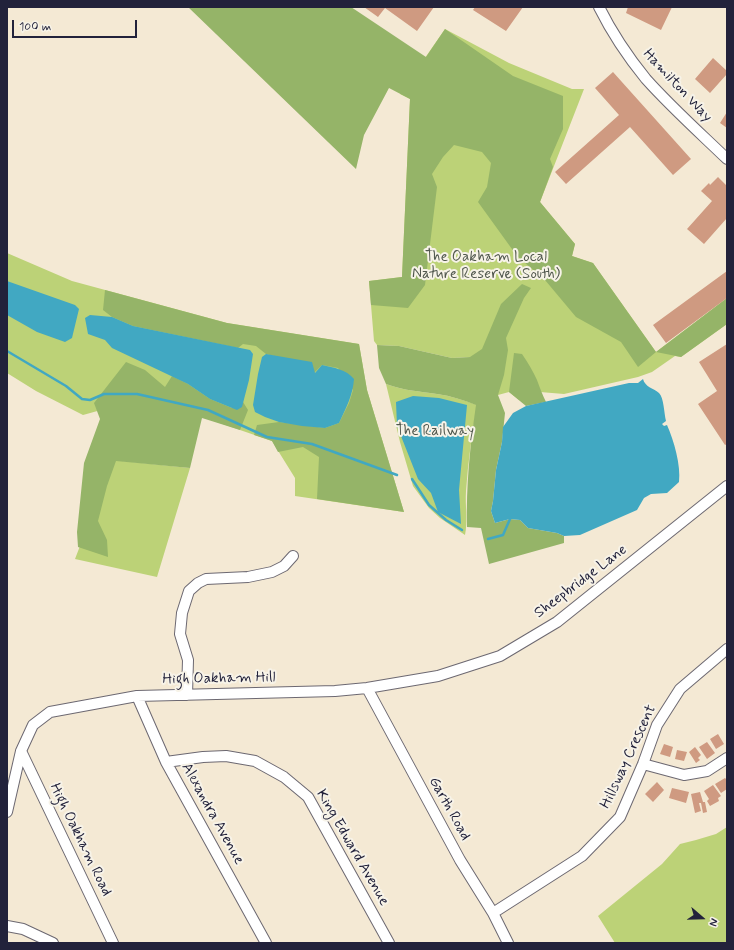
<!DOCTYPE html>
<html>
<head>
<meta charset="utf-8">
<style>
  body { margin:0 }
  #map { position:relative; width:734px; height:950px; overflow:hidden; background:#f4e9d4; font-family:Mynerve,sans-serif }
  canvas { display:block }
  .frame { position:absolute; inset:0; border:8px solid #22223b; pointer-events:none }
  .north { position:absolute; left:682px; top:898px; width:40px; height:40px; -webkit-text-stroke:3px #f7f3e8; paint-order:stroke; rotate:110deg; font-size:11px; font-weight:700; line-height:16px; text-align:center; color:#22223b }
  .north::after { content:''; display:block; margin:auto; width:14px; height:18px; background:#22223b; clip-path:polygon(50% 0,100% 100%,50% 72%,0 100%) }
  .scale { position:absolute; left:12px; top:20px; width:125px; height:18px; box-sizing:border-box; border:2px solid #22223b; border-top:0; padding-left:5px; font-size:12px; line-height:14px; white-space:nowrap; color:#22223b; -webkit-text-stroke:3px #f7f3e8; paint-order:stroke }
</style>
</head>
<body>
<div id="map">
<canvas width="734" height="950"></canvas>
<div class="frame"></div>
<div class="north">N</div>
<div class="scale">100 m</div>
</div>
<script>
const context = document.querySelector('canvas').getContext('2d');
context.lineJoin = 'round';
function paint(path, color) {
  context.fillStyle = color;
  context.fill(path, 'evenodd');
}
function strokePath(path, color, width, dash) {
  context.strokeStyle = color;
  context.lineWidth = width;
  context.lineCap = dash ? 'butt' : 'round';
  context.setLineDash(dash || []);
  context.stroke(path);
}
function write(font, color, halo, rows, align = 'center') {
  context.font = font + ' Mynerve,sans-serif';
  context.lineWidth = 4;
  context.setLineDash([]);
  context.textBaseline = 'middle';
  context.strokeStyle = halo;
  context.fillStyle = color;
  for (const [text, x, y, turn = 0] of rows) {
    context.save();
    context.translate(x, y);
    context.rotate((+turn || 0) * Math.PI / 180);
    context.textAlign = isNaN(turn) ? turn : align;
    if (halo) context.strokeText(text, 0, 0);
    context.fillText(text, 0, 0);
    context.restore();
  }
}
paint(new Path2D(`
  M445,29L509,63L572,89H584L540,202L575,244L572,256L593,263L656,352L727,298V324L681,357L675,356L652,372L638,377L564,394L540,392L519,400L509,392L498,395L470,357L452,358L399,346L377,345L374,341L369,281L402,277L410,99L400,94Z
  M7,253L72,281L227,323L359,344L367,390L404,512L295,496V478L272,441L208,419L137,400L83,415L36,391L7,373Z
  M386,384C405,391 418,391 437,394C451,396 464,400 477,405C472,433 468,462 466,491C465,506 468,521 465,535L440,518L429,508L413,486L400,442Z
  M113,460L190,468L157,577L75,559Z
  M727,827V943H615L598,916L662,864L680,844L696,840L716,834Z`), '#bcd277');
paint(new Path2D(`
  M188,7H351L426,57L445,29L513,76L563,96V129L550,159L553,167L540,202L575,244L572,256L593,263L656,352L727,298V324L681,357L656,352L638,367L621,342L576,317L545,280L517,256L478,202L487,187L491,163L482,152L454,145L443,157L432,174L437,187L425,285L408,308L371,305L369,281L402,277L410,99L389,88L364,135L356,169Z
  M522,284L531,288L524,298L506,338L508,350L504,375L498,395L505,413L502,442L496,470L493,501L491,511L495,523L510,519L520,520L528,528L557,533L564,536V543L489,564L481,528L467,527C466,486 470,446 476,405C464,400 451,396 437,394C418,391 405,391 386,384L379,368L377,345L399,346L452,358L470,357L482,349L501,304Z
  M105,290L227,323L359,344L367,390L404,512L317,499L319,457L303,447L278,452L272,441L254,435L257,425L279,422L325,428L339,423L349,403L353,390L338,368L322,365L314,373L274,356L266,354L256,346L243,344L238,348L133,326L112,317L103,310Z
  M514,353L522,354C528,363 533,371 537,380C540,388 542,394 546,402L526,406L509,392Z
  M126,362L145,370L165,387L172,376L188,384L210,399L232,408L243,402L248,410L240,430L202,418L190,468L116,461L107,486L98,521L107,540L108,557L78,547L77,532L84,463L100,419L94,403Z`), '#95b468');
paint(new Path2D(`
  M7,281L75,305L79,309L72,338L65,342L37,332L7,315Z
  M90,315L112,317L133,326L250,350L253,354L249,380L242,407L237,410L210,399L188,384L112,348L105,340L88,334L85,318Z
  M266,354L312,362L315,373L322,365C334,368 346,369 354,379C353,395 346,408 339,423L325,428L302,426L279,422L265,417L255,412L253,405L258,374L262,357Z
  M643,379C645,387 653,388 659,393C664,398 664,413 666,421L662,424L664,426L667,425C674,441 681,465 679,482L667,493L651,494L644,498L637,510L580,535L564,536L557,533L528,528L520,520L510,519L495,523L491,511L493,501L496,470L502,442L503,427L513,413L526,406L629,383H638Z
  M413,396L439,398L467,405L459,490L461,524L438,512L431,493L418,479L397,426L396,402Z`), '#41a8c2');
strokePath(new Path2D(`
  M7,351L66,386L82,399L90,400L104,394H137L208,410L267,437L312,444L397,475
  M412,479L429,505L446,520L462,530
  M488,539L503,535L510,519`), '#41a8c2', 2.5);
paint(new Path2D(`
  M364,7H434L417,31L385,8L378,17Z
  M475,7H523L506,31L473,10Z
  M628,7H672L661,30L626,13Z
  M713,58L727,71V74L710,93L695,79Z
  M613,72L691,159L673,175L630,127L566,184L555,172L619,115L595,88Z
  M727,112V128L720,123Z
  M718,177L727,186V218L704,244L687,229L712,201L701,191L709,183L710,185Z
  M727,271V298L666,343L653,325Z
  M727,344V444L725,445L698,404L717,391L699,362Z
  M718,734L724,744L716,749L710,739Z
  M707,742L715,753L707,759L699,747Z
  M664,744L673,747L670,757L660,754Z
  M695,747L701,755L698,758L700,760L696,763L689,752Z
  M677,750L687,752L684,761L675,759Z
  M725,778L727,780V789L721,793L715,784Z
  M657,782L664,790L653,802L645,794Z
  M713,785L721,796L718,798L719,801L710,806L707,801L709,799L704,791Z
  M672,788L689,792L686,803L669,798Z
  M700,792L703,802H705L707,812L703,813L701,803H699L701,811L695,813L691,794Z`), '#cf9a81');
const minor = new Path2D(`
  M599,7C612,33 628,57 646,79C671,107 700,133 727,159
  M367,688L460,860L493,913L508,943
  M187,695L188,660L180,634L182,613L189,591L198,583L206,579L248,577L272,572L284,566L293,556
  M137,696L166,762L266,943
  M21,751L113,943
  M166,762L203,757L226,756L255,761L284,777L308,797L389,943
  M643,764L684,775L707,771L727,758
  M7,812L21,751L33,725L50,712L137,696L335,691L367,688L438,676L500,656L557,622L727,486
  M493,913L582,856L620,817L643,764L657,725L680,689L727,649
  M7,926L23,929L53,943`);
strokePath(minor, '#6c6871', 12);
strokePath(minor, '#fff', 10);
write('15px', '#22223b', '#f7f3e8', [
  ["Hamilton Way",677,86,47],
  ["Sheepbridge Lane",581,582,-37],
  ["High Oakham Hill",219,679,-1],
  ["Hillsway Crescent",629,757,-65],
  ["Garth Road",449,809,61],
  ["Alexandra Avenue",212,814,61],
  ["High Oakham Road",80,840,64],
  ["King Edward Avenue",352,848,60]
]);
write('15px', '#50574d', '#f7f3e8', [
  ["The Oakham Local",486,258],
  ["Nature Reserve (South)",486,275],
  ["The Railway",435,432]
]);
</script>
</body>
</html>
